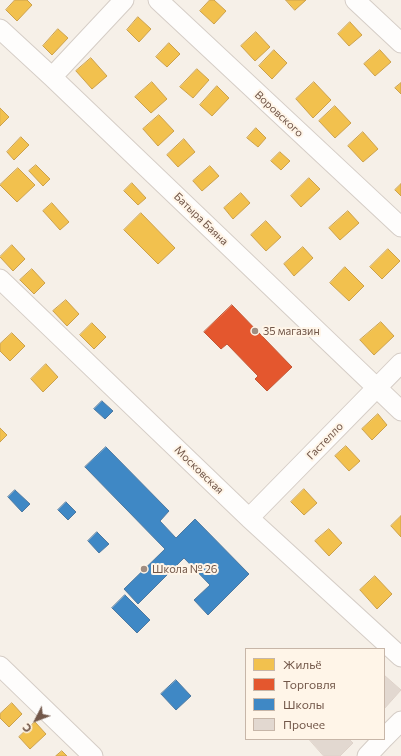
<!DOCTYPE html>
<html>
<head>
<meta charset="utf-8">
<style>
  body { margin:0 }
  #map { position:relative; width:401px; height:756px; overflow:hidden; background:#f6f0e8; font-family:Commissioner,sans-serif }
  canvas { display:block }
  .legend { position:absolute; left:245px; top:648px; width:140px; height:92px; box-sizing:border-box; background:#fff5e8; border:1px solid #c7b6a8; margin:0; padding:5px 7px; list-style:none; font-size:12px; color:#725749 }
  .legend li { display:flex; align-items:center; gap:8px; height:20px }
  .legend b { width:20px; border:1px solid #c7b6a8 }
  .north { position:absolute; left:16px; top:700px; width:40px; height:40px; -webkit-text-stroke:3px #fff5e8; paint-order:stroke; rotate:228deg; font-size:11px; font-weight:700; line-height:16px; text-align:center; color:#725749 }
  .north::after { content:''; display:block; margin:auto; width:14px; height:18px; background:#725749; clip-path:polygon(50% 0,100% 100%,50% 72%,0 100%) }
</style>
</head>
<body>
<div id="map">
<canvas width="401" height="756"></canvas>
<ul class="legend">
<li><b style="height:11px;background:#f2c14e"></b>Жильё</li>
<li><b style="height:11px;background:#e4572e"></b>Торговля</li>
<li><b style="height:11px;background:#3f88c5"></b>Школы</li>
<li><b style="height:11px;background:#e2d8d0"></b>Прочее</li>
</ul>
<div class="north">С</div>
</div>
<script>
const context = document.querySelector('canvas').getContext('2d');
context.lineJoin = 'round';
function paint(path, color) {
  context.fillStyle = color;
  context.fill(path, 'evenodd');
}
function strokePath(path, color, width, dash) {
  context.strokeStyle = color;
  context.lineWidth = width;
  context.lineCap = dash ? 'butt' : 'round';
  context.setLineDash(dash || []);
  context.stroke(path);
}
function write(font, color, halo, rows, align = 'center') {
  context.font = font + ' Commissioner,sans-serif';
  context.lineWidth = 4;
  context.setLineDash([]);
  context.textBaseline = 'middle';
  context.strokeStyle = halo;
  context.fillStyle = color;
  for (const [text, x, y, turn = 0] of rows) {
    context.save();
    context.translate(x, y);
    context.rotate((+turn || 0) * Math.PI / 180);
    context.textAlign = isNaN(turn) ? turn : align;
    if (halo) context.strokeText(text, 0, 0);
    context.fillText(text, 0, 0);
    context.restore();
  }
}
const homes = new Path2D(`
  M15,0H27L32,5L17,21L6,10Z
  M210,0H214L226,11L214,24L200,11Z
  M286,0H306L295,10Z
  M138,17L151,29L139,42L127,30Z
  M350,22L362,35L349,46L338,34Z
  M58,29L68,38L52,55L43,46Z
  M256,32L270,47L255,61L241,46Z
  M169,43L180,54L167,67L156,57Z
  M274,50L287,63L272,79L259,66Z
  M380,50L391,62L375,76L364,64Z
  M91,58L107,76L92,89L76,71Z
  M197,69L209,80L193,98L180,87Z
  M152,82L167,99L151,113L135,97Z
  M314,82L331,100L313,118L296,99Z
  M401,83V94L395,88Z
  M217,86L229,98L212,116L200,105Z
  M335,106L351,123L335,138L319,121Z
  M0,108L9,117L0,126Z
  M159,115L174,131L158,146L143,129Z
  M256,128L266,138L258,147L247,138Z
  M363,132L378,149L363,162L348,146Z
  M21,137L29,145L14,160L7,152Z
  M184,139L195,152L178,167L167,155Z
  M280,152L290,161L281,170L271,161Z
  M36,165L50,179L43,186L29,171Z
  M210,166L219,176L202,191L193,181Z
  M18,168L35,185L17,202L0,185Z
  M309,178L320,189L301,207L291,196Z
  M132,183L146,198L138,205L124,191Z
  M401,184V196L395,190Z
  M241,193L250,203L233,219L224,208Z
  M52,203L69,222L60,230L43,211Z
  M348,211L359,223L340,240L329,228Z
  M141,213L175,248L158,264L124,230Z
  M266,221L281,237L266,251L251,235Z
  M12,245L25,259L13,271L0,257Z
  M303,247L313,258L294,276L284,264Z
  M388,249L400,261L382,279L370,267Z
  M345,267L364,286L349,301L330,283Z
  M32,269L45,283L34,294L20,280Z
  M66,300L79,314L67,326L53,311Z
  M381,322L394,336L374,355L360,340Z
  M92,323L106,337L94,349L80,335Z
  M12,333L25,346L10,361L0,351V344Z
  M46,364L58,377L43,392L31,379Z
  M378,414L387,425L372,440L362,429Z
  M0,428L7,435L0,442Z
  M346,446L360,461L349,471L335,456Z
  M304,489L317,503L304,515L291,502Z
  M401,516V537L391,526Z
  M329,529L342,543L329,556L315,541Z
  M375,576L392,594L377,609L360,590Z
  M12,703L22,714L9,727L0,718V714Z
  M35,722L46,734L30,749L19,737Z
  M62,751L67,756H56Z`);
paint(homes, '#f2c14e');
strokePath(homes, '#cca14c', 1);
const shops = new Path2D(`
  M232,305L292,367L267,391L255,379L258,376L227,344L221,349L204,332Z`);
paint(shops, '#e4572e');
strokePath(shops, '#c25736', 1);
const schools = new Path2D(`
  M102,401L113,411L105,419L94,409Z
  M106,447L169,511L160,521L176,538L195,519L249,574L208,615L194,600L210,585L184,558L138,604L124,589L165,549L85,467Z
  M15,490L30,504L22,512L8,497Z
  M66,502L76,512L68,520L58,510Z
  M97,532L109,544L99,553L88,541Z
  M125,595L150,620L137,633L112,608Z
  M176,680L191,696L176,710L161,694Z`);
paint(schools, '#3f88c5');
strokePath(schools, '#4e79a0', 1);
const building = new Path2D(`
  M384,675L401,690L384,709Z
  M309,739H349L353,743L340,756H324Z`);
paint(building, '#e2d8d0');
strokePath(building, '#dfd3ca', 1);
const minor = new Path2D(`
  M158,0L401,227
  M355,0L401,43
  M0,29L52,77L401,411
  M52,77L124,0
  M0,279L249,518L401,657
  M249,518L401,363
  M0,666L93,756
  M384,738L401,721
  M367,756L383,739`);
strokePath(minor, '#d5cdc6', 21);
strokePath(minor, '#fefdfc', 19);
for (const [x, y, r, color] of [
  [255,331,4,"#a08d81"],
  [144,569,4,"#a08d81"]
]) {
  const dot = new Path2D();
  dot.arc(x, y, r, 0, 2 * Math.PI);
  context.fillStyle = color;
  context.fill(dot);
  strokePath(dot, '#fff5e8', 1.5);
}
write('11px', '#725749', '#fff5e8', [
  ["Воровского",279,114,43],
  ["Батыра Баяна",201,219,44],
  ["Гастелло",325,441,-46],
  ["Московская",199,470,44]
]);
write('11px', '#725749', '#fff5e8', [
  ["35 магазин",263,331],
  ["Школа № 26",152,569]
], 'left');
</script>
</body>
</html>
